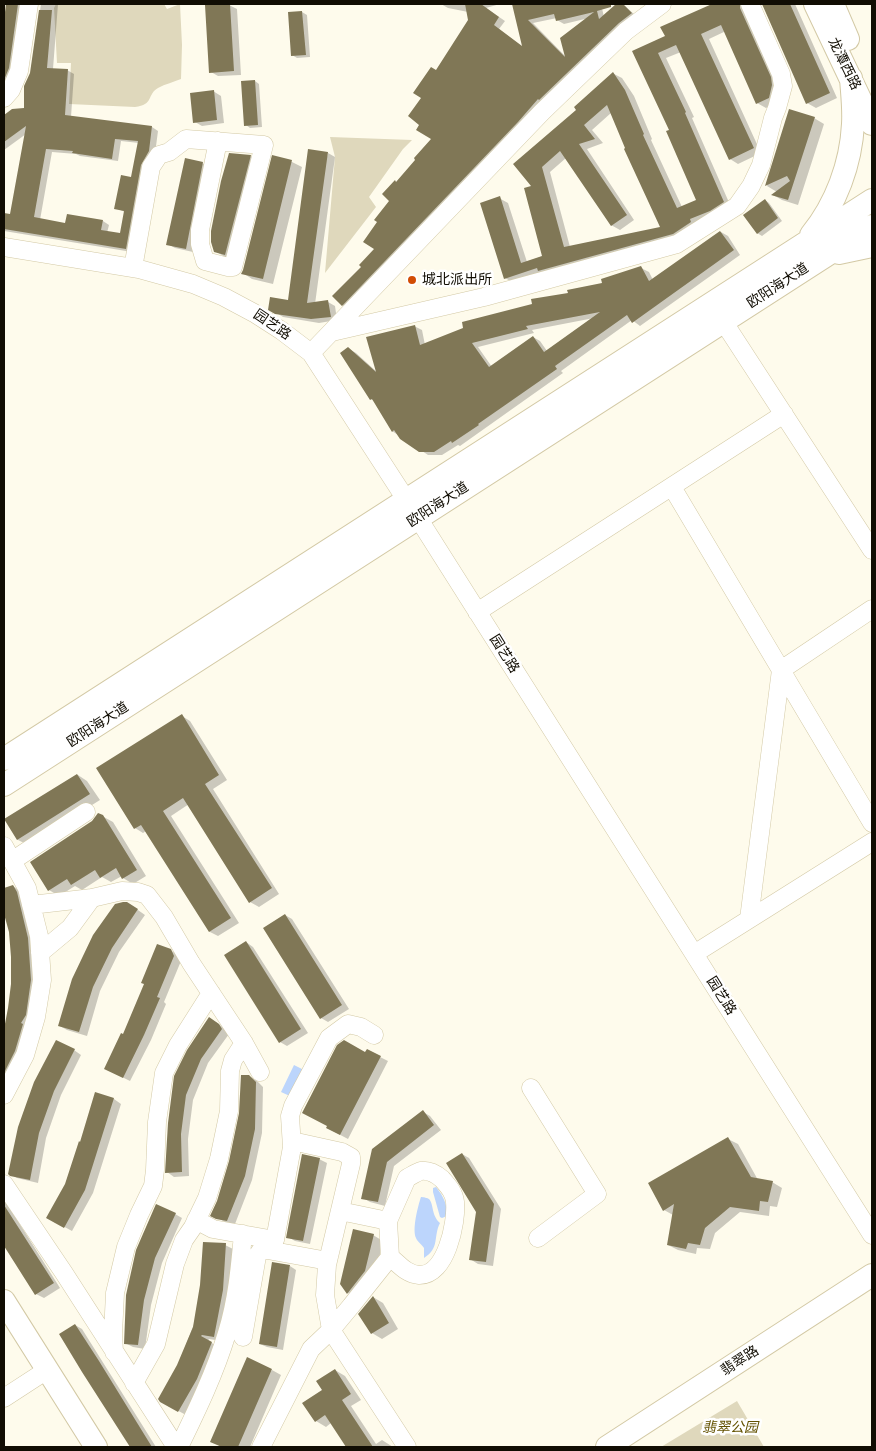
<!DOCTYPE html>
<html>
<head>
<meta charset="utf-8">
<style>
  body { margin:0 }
  #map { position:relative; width:876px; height:1451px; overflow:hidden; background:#fefbec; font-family:Bitter,serif }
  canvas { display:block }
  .frame { position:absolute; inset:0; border:5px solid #110d03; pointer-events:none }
</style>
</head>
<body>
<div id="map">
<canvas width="876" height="1451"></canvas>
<div class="frame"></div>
</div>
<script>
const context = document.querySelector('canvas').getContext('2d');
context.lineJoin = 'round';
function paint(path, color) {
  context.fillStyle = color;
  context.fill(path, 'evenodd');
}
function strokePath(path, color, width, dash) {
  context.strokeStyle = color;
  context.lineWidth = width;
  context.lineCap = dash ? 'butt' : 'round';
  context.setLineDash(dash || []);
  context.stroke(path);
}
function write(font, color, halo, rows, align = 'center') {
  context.font = font + ' Bitter,"Noto Sans SC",serif';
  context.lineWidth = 5;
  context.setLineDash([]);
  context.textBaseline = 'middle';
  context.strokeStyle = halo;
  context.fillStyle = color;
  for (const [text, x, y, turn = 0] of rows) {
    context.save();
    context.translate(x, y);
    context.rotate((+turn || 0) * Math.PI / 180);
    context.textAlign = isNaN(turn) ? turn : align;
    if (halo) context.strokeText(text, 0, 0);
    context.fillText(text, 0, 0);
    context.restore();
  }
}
paint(new Path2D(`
  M56,4H164L167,9L180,4L182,45L181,79C174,82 165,84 158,88C147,94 154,105 135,107L69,104L71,63H57L54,8Z
  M330,137L412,140L403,149L369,197L376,207L325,273L335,157Z
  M737,1401L764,1447H661Z`), '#dfd8bc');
paint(new Path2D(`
  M294,1065L304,1070L292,1097L281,1092Z
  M436,1187C444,1197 447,1204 447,1216L442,1218L440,1217L433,1192V1188Z
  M421,1197C423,1197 428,1198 429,1199C434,1204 431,1215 440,1223C433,1237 440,1248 424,1258V1248C422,1245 417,1241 416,1238C412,1229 418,1206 421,1197Z`), '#bcd5fc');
paint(new Path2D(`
  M7,4H26L15,72L4,93V27Z
  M41,4H58L53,69L67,70L74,74L71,117L152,127L158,131L155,154L132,252L4,231V214L11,215L26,134L4,150V117L13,111L25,110ZM121,141L139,143L132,178L116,208L125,212L121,235L107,233L109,225L103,221L66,224L40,220L52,152L76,154L80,156L118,161Z
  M441,4H500L486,8L505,21L499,29L524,48L514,4H601L604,17L617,4H623L637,17L349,308L342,305L363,267L376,249L397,183L433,139L421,124L422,98L436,71L469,21L468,12L448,8ZM557,18V20L564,24L589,18L566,57L533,23Z
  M714,4H749L779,83L777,103L766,108L757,103L726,31L709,39L761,153L738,164L730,159L681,52L666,58L694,117L692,118L731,207L682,238L514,283L505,278L499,198L508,203L527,262L543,256L533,186L514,164L578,110L614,74L622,78L634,96L652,139L651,140L682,207L698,200L671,130L634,52L666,37L662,27ZM611,113L662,228L570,247L550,172L566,158L611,225L620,230L634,220L587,149L603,143L592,130Z
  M763,4H795L837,98L816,108L807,103Z
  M229,5L237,9L241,75L218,76L211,72Z
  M302,12L307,15L310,57L297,58L292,55L289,13Z
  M255,81L259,84L262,127L250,128L246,125Z
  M213,91L221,96L224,123L202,126L195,122Z
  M790,111L814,118L824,124L798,205L782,200L773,195L777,192L767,186Z
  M328,153L335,157L315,304L328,302L335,306L337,320L319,323L283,317L270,309L289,301Z
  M250,156L260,162L235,260L225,257L215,251Z
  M273,157L292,162L302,167L273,284L252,279L243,273Z
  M202,163L210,167L193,252L175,248L168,244Z
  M765,200L769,203L782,221L762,236L757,233Z
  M721,232L728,236L740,255L640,326L632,320L561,371L563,373L460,446L458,445L442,455H428L392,431L374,401L371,399L349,349L356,353L377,372L414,326L422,330L425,345L533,305L603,284L641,268L649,272L653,280ZM594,318L547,351L540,341L533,337L492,367L478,347L534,333L532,330Z
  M182,716L190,721L227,780L213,789L279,894L259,907L250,902L189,804L171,816L239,923L218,936L210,932L146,831L143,833L135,828Z
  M78,775L87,781L100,800L28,845L18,840L6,820Z
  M102,816L113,822L146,876L133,884L123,878L122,876L111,882L102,877L82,890L75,886L59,896L49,890L93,822Z
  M13,886L19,890L34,942L37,983L31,1018L4,1087V1034L10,1008L13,984L10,932L4,910V889Z
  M135,908L145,915L119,952L100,991L87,1036L67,1030L60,1026Z
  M285,915L292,919L349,1009L328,1022L321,1018Z
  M246,942L253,947L308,1033L287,1046L280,1042Z
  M170,950L178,955L181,961L164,1002L166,1004L151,1040L130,1081L112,1072L124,1036Z
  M216,1022L226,1030L229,1034L208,1063L193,1100L188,1139L189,1176L174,1177L167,1172L175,1077Z
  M74,1050L81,1055L61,1095L46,1138L38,1183L17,1178L10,1174Z
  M366,1054L380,1057L388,1061L348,1139L327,1128Z
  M249,1076L257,1081L263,1087L262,1133L252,1180L235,1224L225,1222L212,1215L218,1202L231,1162Z
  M96,1094L114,1099L121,1104L93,1193L72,1231L48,1218L66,1185L81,1143Z
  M423,1112L430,1116L441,1130L394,1166L385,1206L370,1202L363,1198L373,1150Z
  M728,1139L738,1144L758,1180L772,1182L782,1188L777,1207L770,1206L769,1216L740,1212L715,1233L710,1249L697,1248L696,1254L678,1250L668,1245L673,1215L664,1210Z
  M462,1154L469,1158L501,1209L493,1266L478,1264L470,1259L477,1212Z
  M319,1159L327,1163L310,1244L295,1241L288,1237Z
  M4,1199L60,1288L44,1298L36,1294L4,1244Z
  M175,1214L182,1218L162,1263L151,1305L145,1349L133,1347L125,1343L127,1295Z
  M373,1235L383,1241L375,1276L357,1299L348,1293L342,1284Z
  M225,1245L233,1249L230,1294L222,1341L209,1339L208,1341L219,1347L186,1415L160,1401L178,1365Z
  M290,1266L296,1270L283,1350L267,1347L260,1344Z
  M373,1297L383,1303L398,1329L382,1339L372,1333Z
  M75,1325L82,1329L156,1447H131L61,1334Z
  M272,1370L281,1375L250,1447H222L212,1442Z
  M335,1370L345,1376L361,1400L351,1406L376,1444L382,1440L393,1447H348L331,1423L326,1427L316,1421L324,1390Z`), '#0003');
paint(new Path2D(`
  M6,4H18L9,68L4,80V20Z
  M230,4L234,71L209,73L205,5Z
  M465,4H481L499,17L494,25L522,46L512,4H611V7L597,11L599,19L616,4H623L632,13L619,23L539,100L538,99L518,122L342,306L332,296L361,267L359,265L374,249L363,242L377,222L374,220L389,201L382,194L395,180L396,182L415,160L414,158L431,139L416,130L419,125L408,116L421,98L413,93L431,67L436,70L468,20ZM594,12L560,38L565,57L528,20L554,14L556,21Z
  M712,4H740V8L771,77L772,85L769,98L756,104L721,25L701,34L754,148L729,160L676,45L658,53L686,112L685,113L724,202L710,211L690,219L691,222L673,234L538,271L537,268L504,279L480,203L500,196L521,263L542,256L524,188L531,186L513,164L576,110L574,107L613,72L625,90L644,134L643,135L677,208L696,200L666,131L669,130L632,51L665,36L660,27ZM607,105L625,148L624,149L660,227L564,247L542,167L560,151L611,226L627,215L579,144L595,139L584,125Z
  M762,4H790L830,93L806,104Z
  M39,10H52L47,68L68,69L65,115L152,126L149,151L141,165L126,249L4,229V213L10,214L26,126L4,142V115L12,109L24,108V86L30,73ZM115,139L138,141L131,177L121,175L114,209L124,211L120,233L101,230L103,220L67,214L65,223L34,217L46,149L73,151L72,153L112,159Z
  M302,11L306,55L291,56L288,12Z
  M255,80L258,125L244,126L241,81Z
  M214,90L217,120L193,123L190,93Z
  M789,109L815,117L788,200L771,195L790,181L787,176L765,186Z
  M308,149L328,152L307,303L328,300L331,317L311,319L275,314L268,310L270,297L288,300Z
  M229,153L251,155L225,255L214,252L211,242V231L221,181Z
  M272,155L292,160L263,279L241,274L243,270Z
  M185,158L203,162L186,249L166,245Z
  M765,199L778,218L757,234L743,215Z
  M720,231L734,250L632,323L627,315L555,366L557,369L478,424L479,425L452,443L451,441L434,452H419L400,439L394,430L392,432L372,399L370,400L340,353L348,347L376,372L366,337L415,325L420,345L463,328L462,322L532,304L531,299L568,293L567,290L602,283L601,279L641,266L649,281ZM600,312L544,352L533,336L489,367L472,343L528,329L526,326Z
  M182,714L219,775L205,784L272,888L249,903L183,798L163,811L231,918L209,932L141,825L134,829L96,768Z
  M77,774L90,794L17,840L4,819Z
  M98,813L103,815L137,870L122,879L116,868L100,878L95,870L71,885L67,879L48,891L30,862L92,821Z
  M13,885L17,892L28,938L31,980L26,1015L21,1023L23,1024L15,1051L4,1073V1029L8,1008L11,984V957L9,932L4,914V888Z
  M123,902H127L138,909L112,948L93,987L79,1032L58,1026L72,979L93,935L115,904Z
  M285,914L342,1005L320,1019L263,928Z
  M246,941L301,1029L279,1043L224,955Z
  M157,944L171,949L174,956L157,997L160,998L144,1035L123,1078L104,1069L121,1033L123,1034L144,984L141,983Z
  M209,1017L219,1024L222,1029L201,1059L186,1095L181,1134L182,1172L165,1173L168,1123L174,1076L187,1050Z
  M56,1040L75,1049L54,1091L39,1133L30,1180L10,1176L8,1174L18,1127L34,1082Z
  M344,1040L365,1052L367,1049L381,1056L340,1135L326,1128L327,1126L302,1113L337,1045Z
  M241,1075H249L256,1082L255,1129L245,1176L227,1221L216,1219L210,1216L217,1201L229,1161L239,1113Z
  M95,1092L114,1098L85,1190L64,1228L46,1218L65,1184L79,1141L80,1142Z
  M423,1110L434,1125L387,1162L378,1202L361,1199L372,1149Z
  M728,1137L751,1177L773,1181L768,1202L760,1201L759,1211L730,1207L705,1228L700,1245L688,1243L686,1249L667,1245L674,1204L663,1211L648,1183Z
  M462,1153L494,1204L486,1262L469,1260L476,1212L446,1163Z
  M302,1154L320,1158L303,1241L286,1238Z
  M156,1204L176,1213L155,1258L144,1300L138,1345L124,1344L126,1295L136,1250Z
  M4,1205L54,1283L35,1295L4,1246Z
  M353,1229L374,1234L365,1271L347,1294L340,1284Z
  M203,1242L226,1243L223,1290L214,1337L202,1335L201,1336L212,1342L197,1379L178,1412L160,1402L158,1399L177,1365L193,1327L200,1285Z
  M272,1262L290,1265L277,1347L259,1344Z
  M373,1296L389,1323L371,1334L358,1314Z
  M75,1324L99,1361L152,1447H130L82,1372L59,1334Z
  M247,1357L272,1369L238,1447H222L210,1442Z
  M335,1369L351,1394L342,1400L373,1447H346L325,1415L315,1422L302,1403L322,1390L316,1381Z`), '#807756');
const minor = new Path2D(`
  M4,98L11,90L19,71L29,4
  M4,247L139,269L193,284L224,297L254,313L282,331L311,353L418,518L872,1235
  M133,268L151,167L159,155L169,152L186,139L264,145L233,267H228L205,261L200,244V230L218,141
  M723,321L872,550
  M332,332L484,297L677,244L737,206L751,186L761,165L773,118L777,108L783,86L781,74L750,4
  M311,353L542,112L626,31L662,4
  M672,487L872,823
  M477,612L784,414
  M4,846L27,888L39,936L42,980L36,1017L25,1055L4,1095
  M12,861L86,812
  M31,905L92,898L122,891L138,892L147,895L164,917L191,963L244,1043L260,1072
  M749,919L781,670L872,609
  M40,953L70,928L92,898
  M694,954L872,842
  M531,1088L597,1194L538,1238
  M292,1141L342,1152L351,1157V1164L327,1265L325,1295L331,1330L407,1447
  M4,1184L64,1273L176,1447
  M340,1211L388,1221
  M196,1220L213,1229L275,1240L292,1147L290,1116L293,1106L329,1038L348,1024L361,1027L374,1035
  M243,1337L257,1256L262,1249L328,1261
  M114,1352L113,1334L115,1293L126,1247L139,1215L153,1186L155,1170L157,1122L164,1073L178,1045L211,993
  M134,1383L156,1344L175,1264L184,1240L193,1227L207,1198L219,1159L229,1111L230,1071L233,1060L244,1043
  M4,1398L47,1370
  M179,1447C197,1410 215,1373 227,1333C237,1301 240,1267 243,1234
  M261,1447L311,1349L331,1330L351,1306L390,1257L388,1221L407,1178C411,1176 417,1172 421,1171C429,1170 436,1174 442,1179C448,1186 454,1192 455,1202C457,1223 446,1276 419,1275C406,1274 399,1264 390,1257`);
const major = new Path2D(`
  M815,4L872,124
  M833,4L848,39
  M811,235C836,204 851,164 853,124C854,109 852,93 851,78
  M839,253L872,246
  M4,759L872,200
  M4,785L872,226
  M4,1301L96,1447
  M607,1447L872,1275`);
strokePath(minor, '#d3c9a5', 19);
strokePath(major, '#d3c9a5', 24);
strokePath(minor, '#fff', 18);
strokePath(major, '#fff', 22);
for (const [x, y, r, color] of [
  [412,280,5,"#d24d04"]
]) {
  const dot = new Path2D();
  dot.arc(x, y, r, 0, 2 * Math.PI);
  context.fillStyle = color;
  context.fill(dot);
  strokePath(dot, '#fff', 2);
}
write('14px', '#110d03', '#fff', [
  ["龙潭西路",844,64,64],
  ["欧阳海大道",778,286,-33],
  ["园艺路",272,325,34],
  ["欧阳海大道",438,505,-33],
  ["园艺路",504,654,58],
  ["欧阳海大道",98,725,-33],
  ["园艺路",721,996,58],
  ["翡翠路",740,1361,-33]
]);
write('14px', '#110d03', '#fff', [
  ["城北派出所",422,280]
], 'left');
write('italic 14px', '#635201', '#fff', [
  ["翡翠公园",730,1428]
]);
</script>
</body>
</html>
